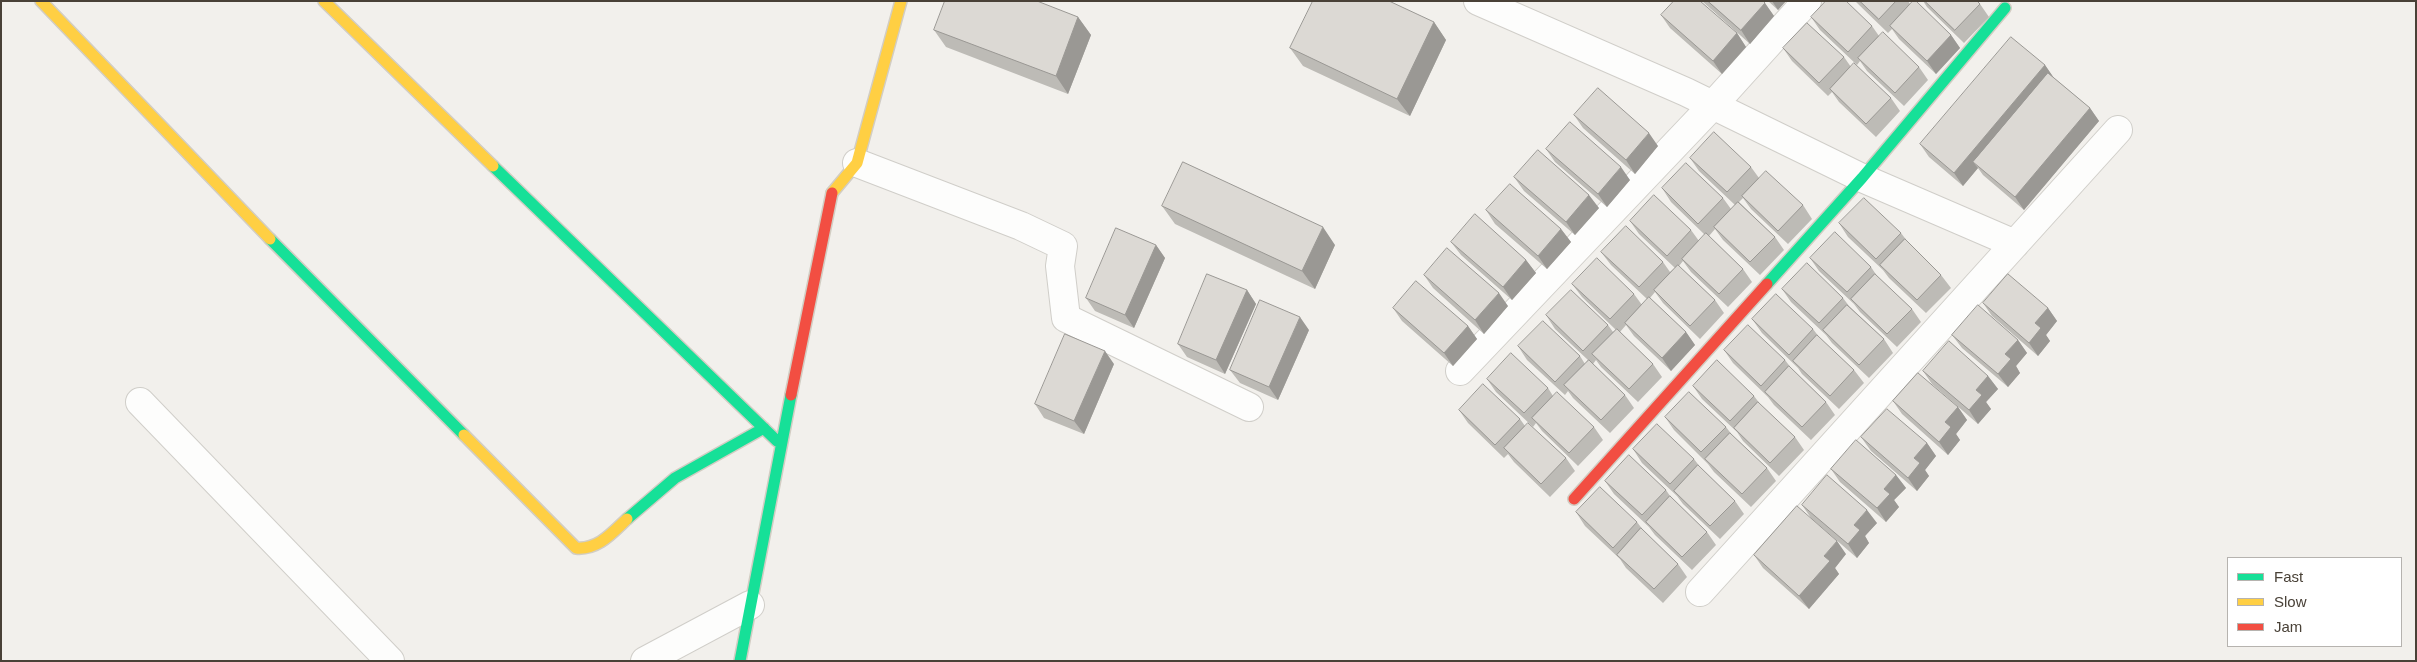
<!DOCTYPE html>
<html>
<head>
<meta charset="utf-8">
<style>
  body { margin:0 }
  #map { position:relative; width:2417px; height:662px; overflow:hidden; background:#f2f0ec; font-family:Arial,sans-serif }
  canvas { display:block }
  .frame { position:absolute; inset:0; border:2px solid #494137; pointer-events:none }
  .legend { position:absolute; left:2227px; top:557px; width:175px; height:90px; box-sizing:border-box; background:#fff; border:1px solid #b6b3af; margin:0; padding:6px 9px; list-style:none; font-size:15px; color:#494137 }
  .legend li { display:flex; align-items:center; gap:10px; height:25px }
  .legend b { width:25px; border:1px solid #b6b3af }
</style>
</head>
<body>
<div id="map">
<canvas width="2417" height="662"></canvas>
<div class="frame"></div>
<ul class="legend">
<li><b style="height:6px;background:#16e098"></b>Fast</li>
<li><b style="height:6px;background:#ffcf43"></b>Slow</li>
<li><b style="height:6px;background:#f24e42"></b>Jam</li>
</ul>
</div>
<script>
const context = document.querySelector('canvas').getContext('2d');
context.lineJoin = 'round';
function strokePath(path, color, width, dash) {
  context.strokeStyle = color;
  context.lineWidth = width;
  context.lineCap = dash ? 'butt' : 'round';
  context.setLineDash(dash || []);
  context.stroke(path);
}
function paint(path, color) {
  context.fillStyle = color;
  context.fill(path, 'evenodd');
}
const street = new Path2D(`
  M1478,1L1686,92L1862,178L2015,244
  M857,163L1021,226L1063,246L1060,266L1066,318L1249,407
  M1460,371L1713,105L1807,1
  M140,402L390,661
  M1700,592L2118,130
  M645,661L750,605`);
const fast = new Path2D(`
  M493,166L777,441
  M270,239L464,435
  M1767,284L1862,178L2005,8
  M627,519L675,478L764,428
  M740,661L791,395`);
const slow = new Path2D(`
  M41,1L270,239
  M324,1L493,166
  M832,193L857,163L901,1
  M464,435L576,548C598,550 612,533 627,519`);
const jam = new Path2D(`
  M791,395L832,193
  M1574,499L1767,284`);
strokePath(street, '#d0cec9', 30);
strokePath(fast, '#d2cdc3', 14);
strokePath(slow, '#d2cdc3', 14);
strokePath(jam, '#d2cdc3', 14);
strokePath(street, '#fdfdfc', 28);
strokePath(fast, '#16e098', 11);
strokePath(slow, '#ffcf43', 11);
strokePath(jam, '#f24e42', 11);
paint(new Path2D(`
  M1702,1H1763L1774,16L1750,44Z
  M1768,1H1786L1778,10Z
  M1855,1H1908L1910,4L1951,35L1960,48L1936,74L1899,39L1892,29L1888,33Z
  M1923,1H1977L1980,4L1989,17L1964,43L1927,7Z
  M1661,15L1737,33L1746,47L1722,74L1670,28Z
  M1078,17L1091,35L1068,94L946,47L934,30Z
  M1811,17L1872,26L1879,36L1919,67L1928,80L1904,106L1867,71L1860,61L1857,65L1820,30Z
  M1434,22L1446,40L1410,116L1303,66L1290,48Z
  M1783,48L1844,57L1851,67L1891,98L1900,111L1876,137L1839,102L1832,92L1828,96L1792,61Z
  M2045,65L2053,77L2090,108L2099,121L2024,210L1983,175L1978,168L1963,186L1929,157L1920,144Z
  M1574,115L1658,146L1635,174L1583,128Z
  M1546,149L1630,180L1607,207L1555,162Z
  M1690,158L1751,167L1759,178L1803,205L1812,219L1788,244L1751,209L1743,198L1739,202L1775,237L1784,250L1760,275L1723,240L1715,229L1709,236L1743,269L1752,282L1728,307L1691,272L1683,261L1679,266L1715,300L1724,313L1700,339L1663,303L1655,292L1650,298L1686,332L1695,345L1671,371L1634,336L1626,325L1620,332L1653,364L1662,377L1638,402L1601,367L1596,360L1593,364L1625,395L1634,408L1610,433L1573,398L1568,391L1565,395L1527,360L1518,346L1580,356L1585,364L1588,360L1555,329L1546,315L1608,325L1613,332L1616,330L1582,297L1572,284L1634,294L1642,305L1647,299L1611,265L1601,252L1663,262L1670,272L1675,268L1639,234L1630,221L1691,230L1699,241L1705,235L1671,202L1662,188L1723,198L1731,209L1735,205L1699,171Z
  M1514,177L1599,208L1575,235L1524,191Z
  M1162,206L1335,245L1315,289L1175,224Z
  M1486,210L1561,229L1571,242L1547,269L1495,224Z
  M1839,223L1901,233L1907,241L1941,275L1951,288L1926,313L1889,278L1883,270L1848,237Z
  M1451,242L1526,260L1536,273L1512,300L1461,255Z
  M1156,245L1165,258L1134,328L1095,311L1086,298Z
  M1810,258L1871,267L1877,276L1912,309L1921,322L1897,347L1860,312L1854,304L1819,271Z
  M1424,275L1508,306L1484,334L1433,288Z
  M1782,289L1843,298L1849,306L1884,339L1893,353L1869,378L1832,343L1826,335L1791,302Z
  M1247,290L1256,304L1225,374L1187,357L1178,344Z
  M1983,303L2048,308L2057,321L2046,335L2050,341L2038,356L1992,316Z
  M1393,308L1468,326L1477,339L1453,366L1402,321Z
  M1752,319L1813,329L1819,337L1854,370L1864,383L1839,409L1802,374L1798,368L1762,333Z
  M1309,330L1278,400L1240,383L1230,370Z
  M1952,335L2018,340L2027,353L2016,366L2020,373L2008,387L1962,348Z
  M1724,350L1785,360L1791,368L1826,402L1835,415L1811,440L1774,405L1768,397L1733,363Z
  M1114,364L1084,434L1044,418L1035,404Z
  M1923,371L1988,376L1998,389L1986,402L1991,409L1978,424L1932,384Z
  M1487,379L1548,388L1553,396L1594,427L1603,440L1578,466L1542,431L1536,423L1533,427L1496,392Z
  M1693,386L1754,396L1760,404L1795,437L1804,450L1779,476L1743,441L1737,432L1702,399Z
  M1893,401L1958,407L1967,420L1956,434L1960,440L1948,455L1902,414Z
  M1459,410L1520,419L1525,426L1566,458L1575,471L1550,497L1514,462L1508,454L1504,458L1468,423Z
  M1665,417L1726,427L1732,435L1767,468L1776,481L1751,507L1714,472L1708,464L1674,430Z
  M1861,437L1927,443L1936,456L1925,470L1929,476L1917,491L1871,451Z
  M1633,449L1694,459L1700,467L1735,501L1744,514L1720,539L1683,504L1677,496L1642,463Z
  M1831,469L1896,475L1906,488L1894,500L1899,507L1886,522L1840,482Z
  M1605,481L1666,490L1670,496L1707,532L1716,545L1692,570L1655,535L1649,527L1614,494Z
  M1802,505L1877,523L1865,536L1869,543L1857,558L1811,518Z
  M1576,512L1637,522L1643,530L1678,564L1687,577L1663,603L1626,568L1620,559L1585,526Z
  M1846,554L1835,568L1839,574L1809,609L1763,568L1754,555Z`), '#bdbbb6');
paint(new Path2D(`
  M1772,1H1786L1778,10Z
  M1765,3L1774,16L1750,44L1741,30Z
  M1078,17L1091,35L1068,94L1056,76Z
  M1434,22L1446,40L1410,116L1397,99Z
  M1737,33L1746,47L1722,74L1713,61Z
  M1951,35L1960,48L1936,74L1927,61Z
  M2045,65L2054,78L1973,162L1978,168L1963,186L1954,173Z
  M2090,108L2099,121L2024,210L2015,197Z
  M1649,133L1658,146L1635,174L1626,160Z
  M1621,167L1630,180L1607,207L1598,194Z
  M1589,195L1599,208L1575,235L1566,222Z
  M1323,227L1335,245L1315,289L1302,271Z
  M1561,229L1571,242L1547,269L1538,256Z
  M1156,245L1165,258L1134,328L1125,315Z
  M1526,260L1536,273L1512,300L1503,287Z
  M1247,290L1256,304L1225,374L1216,360Z
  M1499,293L1508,306L1484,334L1475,320Z
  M2048,308L2057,321L2046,335L2050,341L2038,356L2029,343L2035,323Z
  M1300,317L1309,330L1278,400L1269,387Z
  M1468,326L1477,339L1453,366L1444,353Z
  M1686,332L1695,345L1671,371L1662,358Z
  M2018,340L2027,353L2016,366L2020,373L2008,387L1998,374L2005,354Z
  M1105,351L1114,364L1084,434L1074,421Z
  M1988,376L1998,389L1986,402L1991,409L1978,424L1969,410L1976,390Z
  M1958,407L1967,420L1956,434L1960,440L1948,455L1939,442L1945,422Z
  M1927,443L1936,456L1925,470L1929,476L1917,491L1908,478L1914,458Z
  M1896,475L1906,488L1894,500L1899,507L1886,522L1877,508L1884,489Z
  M1867,510L1877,523L1865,536L1869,543L1857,558L1848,544L1854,525Z
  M1837,541L1846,554L1835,568L1839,574L1809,609L1799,596L1824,556Z`), '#9a9894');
const building = new Path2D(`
  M945,1H1037L1078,17L1056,76L934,30Z
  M1313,1H1389L1434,22L1397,99L1290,48Z
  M1674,1H1700L1737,33L1713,61L1661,15Z
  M1708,1H1763L1765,3L1741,30Z
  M1826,1H1846L1872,26L1848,52L1811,17Z
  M1860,1H1896L1879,19Z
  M1913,1H1916L1951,35L1927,61L1890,26Z
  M1925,1H1977L1980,4L1955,30Z
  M1807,23L1844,57L1819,83L1783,48Z
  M1883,32L1919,67L1895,93L1858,58Z
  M2011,37L2045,65L1954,173L1920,144Z
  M1854,63L1891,98L1866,124L1830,89Z
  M2048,73L2090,108L2015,197L1973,162Z
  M1598,88L1649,133L1626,160L1574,115Z
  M1570,122L1621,167L1598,194L1546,149Z
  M1714,132L1751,167L1727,192L1690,158Z
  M1538,150L1589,195L1566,222L1514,177Z
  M1183,162L1323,227L1302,271L1162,206Z
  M1686,163L1723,198L1698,224L1662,188Z
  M1766,171L1803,205L1778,231L1742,196Z
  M1510,184L1561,229L1538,256L1486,210Z
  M1654,195L1691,230L1667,256L1630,221Z
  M1864,198L1901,233L1876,259L1839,223Z
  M1738,202L1775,237L1750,262L1714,227Z
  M1475,214L1526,260L1503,287L1451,242Z
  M1626,226L1663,262L1639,287L1601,252Z
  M1116,228L1156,245L1125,315L1086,298Z
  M1835,232L1871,267L1847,292L1810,258Z
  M1706,233L1743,269L1719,294L1682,259Z
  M1905,239L1941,275L1917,300L1880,265Z
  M1447,248L1499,293L1475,320L1424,275Z
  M1597,258L1634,294L1610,319L1572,284Z
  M1807,263L1843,298L1819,323L1782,289Z
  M1678,265L1715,300L1690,326L1654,290Z
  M1207,274L1247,290L1216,360L1178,344Z
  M1875,274L1912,309L1887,334L1851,299Z
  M2008,274L2048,308L2035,323L2041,328L2029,343L1983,303Z
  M1416,281L1468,326L1444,353L1393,308Z
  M1571,290L1608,325L1583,351L1546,315Z
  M1776,294L1813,329L1789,355L1752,319Z
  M1649,297L1686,332L1662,358L1625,323Z
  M1260,300L1300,317L1269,387L1230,370Z
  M1847,305L1884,339L1859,365L1823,330Z
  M1978,305L2018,340L2005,354L2011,359L1998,374L1952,335Z
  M1543,321L1580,356L1555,382L1518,346Z
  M1748,325L1785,360L1761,386L1724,350Z
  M1617,329L1653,364L1629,389L1592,354Z
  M1065,334L1105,351L1074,421L1035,404Z
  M1817,335L1854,370L1830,396L1793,361Z
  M1949,341L1988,376L1976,390L1982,395L1969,410L1923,371Z
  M1511,353L1548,388L1524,413L1487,379Z
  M1589,360L1625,395L1601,420L1564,385Z
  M1717,360L1754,396L1730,421L1693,386Z
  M1789,366L1826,402L1802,427L1765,392Z
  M1918,373L1958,407L1945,422L1951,427L1939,442L1893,401Z
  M1483,384L1520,419L1495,445L1459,410Z
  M1557,392L1594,427L1569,453L1532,418Z
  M1689,392L1726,427L1701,452L1665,417Z
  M1758,402L1795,437L1770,463L1734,428Z
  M1887,409L1927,443L1914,458L1920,463L1908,478L1861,437Z
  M1528,423L1566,458L1541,484L1504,448Z
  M1657,424L1694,459L1670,484L1633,449Z
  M1730,433L1767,468L1742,494L1705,459Z
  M1856,440L1896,475L1884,489L1890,494L1877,508L1831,469Z
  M1629,455L1666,490L1642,515L1605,481Z
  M1698,465L1735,501L1710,526L1674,491Z
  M1827,475L1867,510L1854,525L1860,530L1848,544L1802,505Z
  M1600,487L1637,522L1613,548L1576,512Z
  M1670,496L1707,532L1682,557L1646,522Z
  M1797,506L1837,541L1824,556L1830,561L1799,596L1754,555Z
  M1641,528L1678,564L1654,589L1617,555Z`);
paint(building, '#dcd9d4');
strokePath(building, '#9a9894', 1);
</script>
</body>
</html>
